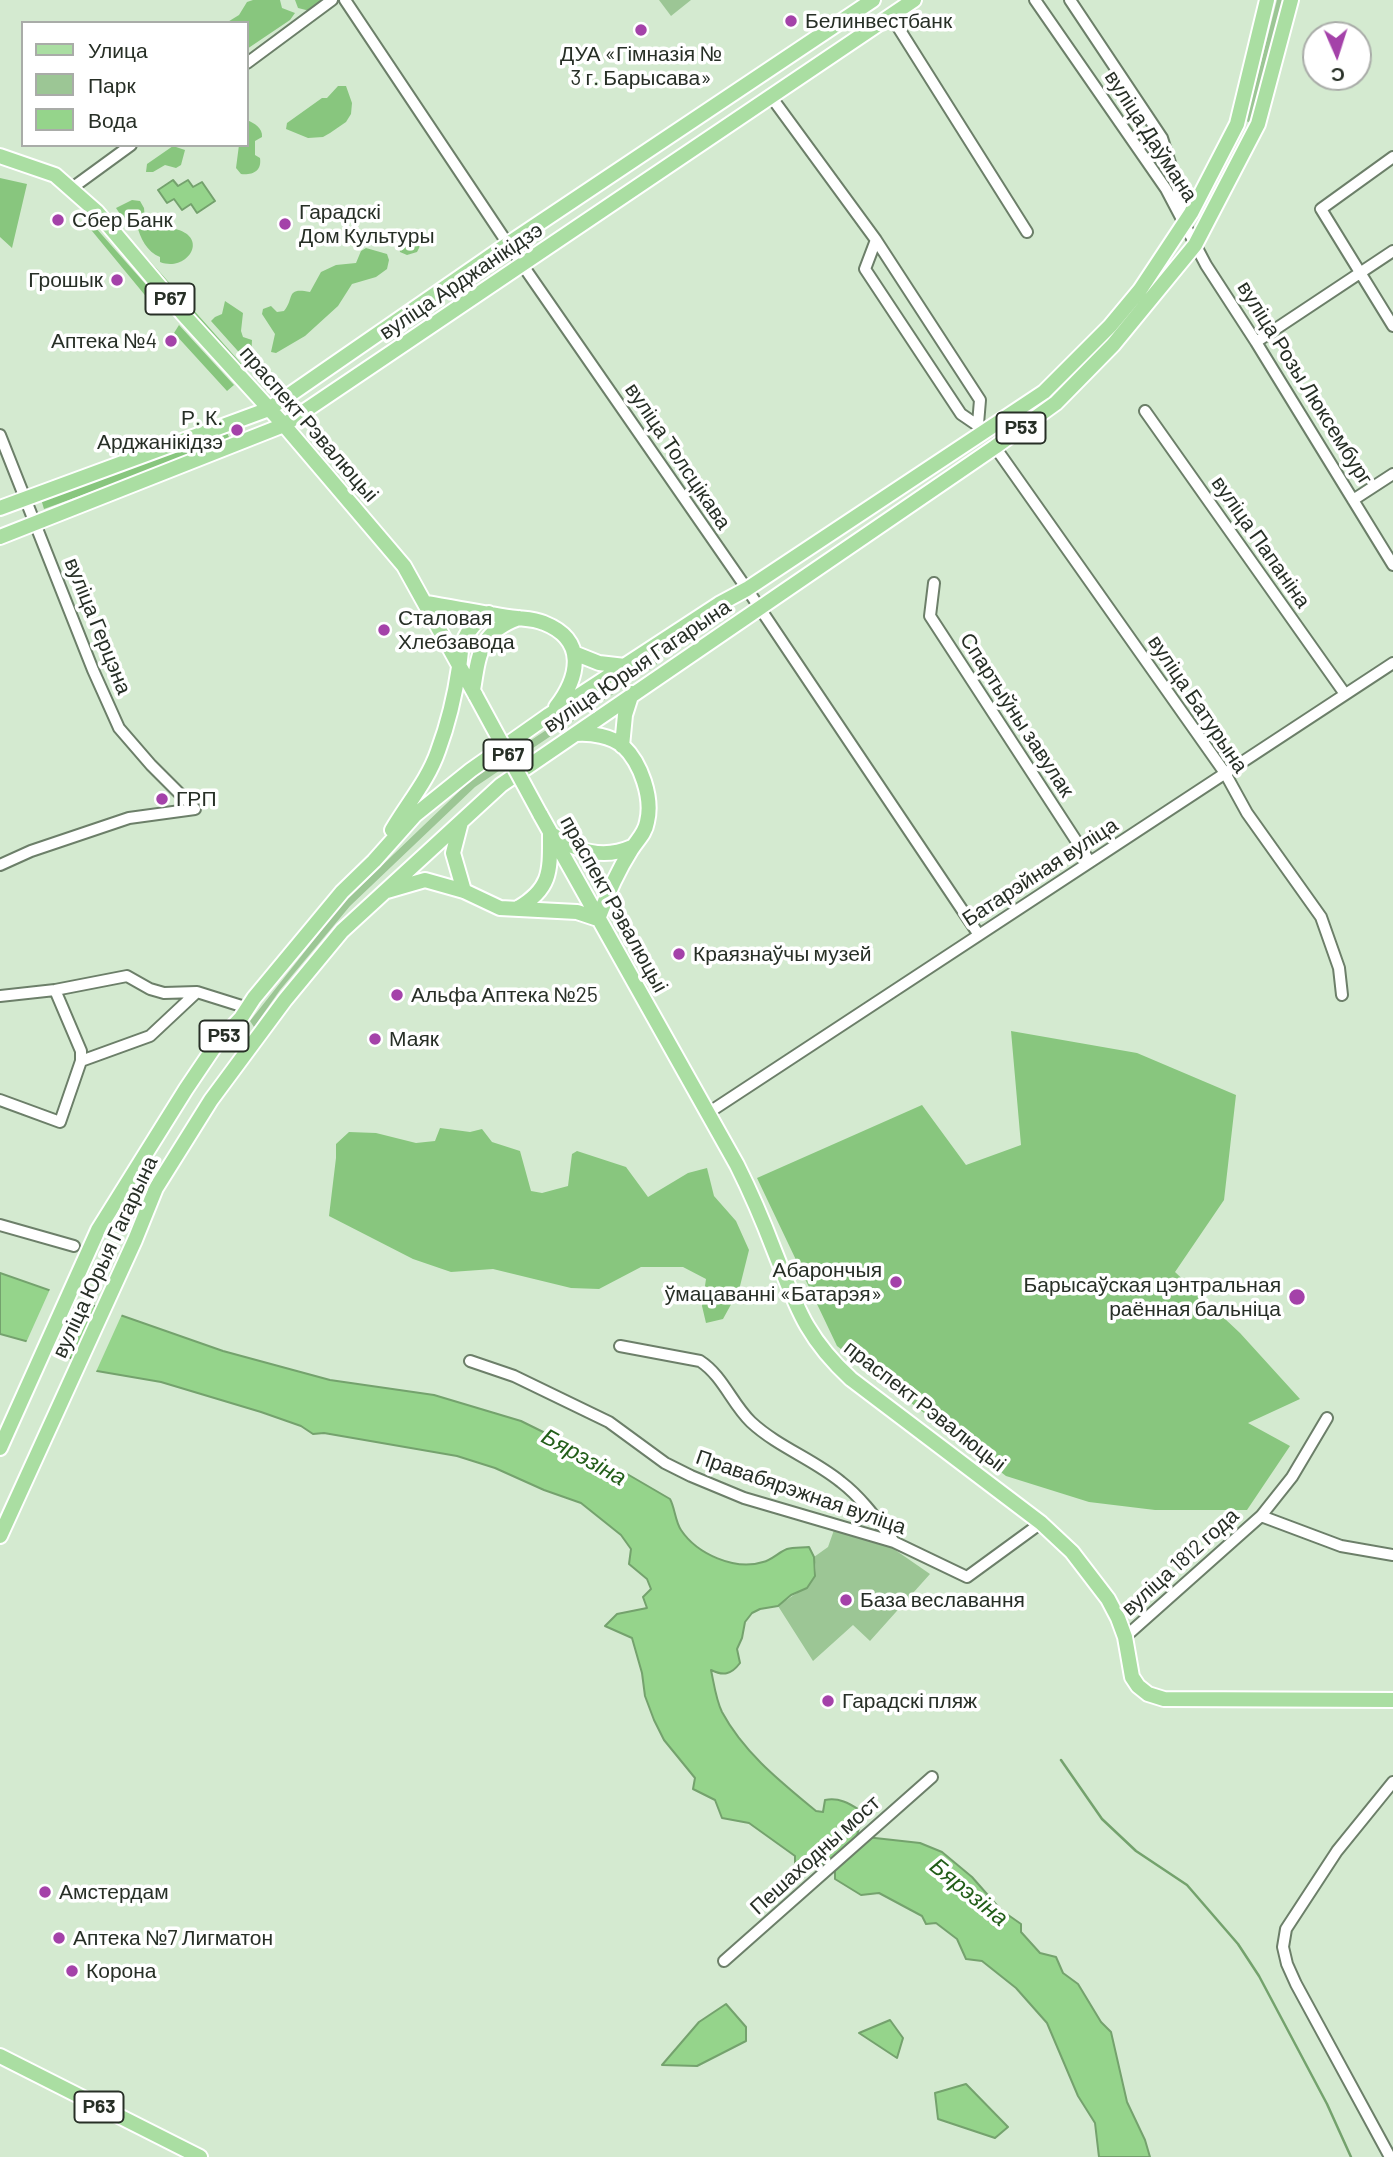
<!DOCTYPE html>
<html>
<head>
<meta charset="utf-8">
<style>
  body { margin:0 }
  #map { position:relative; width:1393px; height:2157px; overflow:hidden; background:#d4ead0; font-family:Barlow,sans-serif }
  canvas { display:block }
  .legend { position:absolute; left:21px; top:21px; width:228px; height:126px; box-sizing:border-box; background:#fff; border:2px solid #a9aca8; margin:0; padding:9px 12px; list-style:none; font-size:21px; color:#272f26 }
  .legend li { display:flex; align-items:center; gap:14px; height:35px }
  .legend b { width:35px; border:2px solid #a9aca8 }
  .north { position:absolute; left:1302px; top:21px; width:70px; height:70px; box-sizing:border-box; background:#fff; border:2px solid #a9aca8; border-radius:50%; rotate:177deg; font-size:19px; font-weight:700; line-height:28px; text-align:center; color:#272f26 }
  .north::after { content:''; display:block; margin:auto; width:24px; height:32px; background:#a442a9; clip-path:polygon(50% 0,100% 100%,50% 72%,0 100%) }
</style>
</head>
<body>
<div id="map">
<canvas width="1393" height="2157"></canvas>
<ul class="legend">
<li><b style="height:9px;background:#aadea2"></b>Улица</li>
<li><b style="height:19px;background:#9cc695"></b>Парк</li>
<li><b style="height:19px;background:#95d48b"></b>Вода</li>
</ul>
<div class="north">С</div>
</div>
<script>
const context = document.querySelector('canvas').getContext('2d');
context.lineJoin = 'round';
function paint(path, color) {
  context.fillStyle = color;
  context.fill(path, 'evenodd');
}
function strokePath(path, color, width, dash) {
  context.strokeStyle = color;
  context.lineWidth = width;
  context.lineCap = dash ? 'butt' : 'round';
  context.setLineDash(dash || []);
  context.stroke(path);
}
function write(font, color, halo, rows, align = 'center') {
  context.font = font + ' Barlow,sans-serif';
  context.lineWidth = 7;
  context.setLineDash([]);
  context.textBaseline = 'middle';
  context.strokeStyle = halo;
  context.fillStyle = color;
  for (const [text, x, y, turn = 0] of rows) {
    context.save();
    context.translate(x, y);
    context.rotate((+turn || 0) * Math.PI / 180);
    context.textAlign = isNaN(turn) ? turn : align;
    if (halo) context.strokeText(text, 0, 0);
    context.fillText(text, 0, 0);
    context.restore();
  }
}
paint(new Path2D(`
  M659,0H691L671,16Z
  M1277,0H1283L1251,123L1246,121Z
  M721,614L723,617L663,656L655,666L475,787L350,906L280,990L254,1027L250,1021L344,902L471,780Z
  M834,1530L888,1545L930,1574L870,1641L853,1625L813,1661L778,1606C788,1598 813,1585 815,1576C817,1571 815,1562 814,1557L828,1547Z`), '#9cc695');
paint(new Path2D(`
  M253,0H280L282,8L295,13L290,20L247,49V23H226L239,15L247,2Z
  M295,0H327L310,11L298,8Z
  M338,86H346L352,103L351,114L346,122L330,133L323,137L308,138L286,129L287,123L322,98H327Z
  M247,120C254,123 263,128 262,137L255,141V155L260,158C262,172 252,175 241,174L236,168L239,145H247Z
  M173,146L185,150L181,165L176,168L165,165L153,172H146L147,164Z
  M0,178L27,184L12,248L0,237Z
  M132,200L140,201L144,208L145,220L156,227L159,223V216H166L173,222L171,228C212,235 188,273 160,262V257C147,252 140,238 137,225L124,220L116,208Z
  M80,210L164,305L158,311L78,214Z
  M125,233L247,370L245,372L123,234Z
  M408,233L414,237L420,246L417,252L407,255L400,252L398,241L401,234Z
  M366,248L387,254L389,260L387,269L376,277L352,284L338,306L305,336L276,353L271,352L275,334L262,314L263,309L271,306L277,312L284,311C295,298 285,287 310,292L321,272L336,265L356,263L361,251Z
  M225,301L243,313L241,331L243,337L252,340L251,359H245L211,321L215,317L222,314Z
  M179,325L234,385L227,391L174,333Z
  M226,431L231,441L44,509L41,499Z
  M1011,1031L1137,1053L1236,1095L1224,1200L1175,1272L1240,1333L1300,1399L1248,1423L1290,1446L1247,1510H1155L1089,1502L1006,1476L837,1346L757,1178L922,1105L966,1165L1021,1145Z
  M440,1128L470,1132L482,1129L492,1142L520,1151L531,1191L542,1193L568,1186L572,1154L577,1151L626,1167L648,1197L688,1173L707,1168L714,1196L736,1221L749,1250L739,1290L723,1319L706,1323L702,1306L706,1279L683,1267H641L599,1289L571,1288L493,1269L451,1272L413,1259L329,1216L336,1158V1144L349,1132L376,1133L416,1143L435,1141Z`), '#88c67e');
const water = new Path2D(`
  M173,180L178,186L188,180L193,187L202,182L215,201L197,213L191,204L182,210L174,199L167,203L158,190Z
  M0,1273L223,1351L330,1380L434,1395L521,1421L622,1471L670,1499C675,1508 675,1521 681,1530C697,1554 735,1571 763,1562C772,1560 779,1552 787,1549C794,1547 803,1548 809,1547L814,1557L815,1576L807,1588L791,1595L778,1606L760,1609L752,1613L745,1622L742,1638L737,1649L740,1663C731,1675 723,1676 711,1670C714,1684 716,1700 722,1712C744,1753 781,1782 816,1811L823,1812L825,1800C840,1797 850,1804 863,1812L857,1836L920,1843L942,1852L972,1877L1001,1910L1021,1924V1932L1040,1953L1056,1957L1063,1973L1078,1984L1101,2022L1111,2032L1127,2102L1145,2140L1150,2157H1099L1095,2123L1078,2096L1047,2023L1016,1988L982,1961L966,1959L957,1939L936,1923L926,1924L922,1916L879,1893L861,1895L835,1879V1871L823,1864L808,1861L799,1867L795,1863V1856L749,1823L722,1818L715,1800L693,1789L695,1778L664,1740L654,1720L645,1696L642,1673L632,1638L605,1626L617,1614L647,1608L643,1597L651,1589L647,1579L629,1564L631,1549L621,1535L581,1503L544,1490L495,1468L457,1456L324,1433L313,1434L301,1426L261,1412L161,1382L97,1371L51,1348L0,1334Z
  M726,2004L746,2027V2041L697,2066L662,2065L699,2022Z
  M890,2020L903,2038L897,2058L859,2033Z
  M966,2084L1008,2127L995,2138L938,2119L935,2093Z`);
paint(water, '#95d48b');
strokePath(water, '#74a26d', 2);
paint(new Path2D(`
  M51,1287L90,1301L64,1359L25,1345Z
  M97,1303L123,1312L95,1374L71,1362Z`), '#d4ead0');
strokePath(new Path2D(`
  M1061,1760L1102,1819L1136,1851L1187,1885L1238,1944L1259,1976L1327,2104L1351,2157`), '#74a26d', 2.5);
const minor = new Path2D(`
  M345,0L508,244L747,589L979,935
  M1035,0L1166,189L1206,265L1256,342L1393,565
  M1070,0L1162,138L1177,185L1182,212
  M891,16L1027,232
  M247,63L332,0
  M772,98L876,240L980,400L978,424
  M1393,157L1321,209L1393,326
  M72,188L131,145
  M876,240L865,269L961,414L980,427
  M1256,342L1393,251
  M1145,411L1345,694
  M0,435L93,670L119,728L151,765L195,809
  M995,447L1225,773L1247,813L1321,917L1339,968L1342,995
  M1353,500L1393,474
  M934,583L930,616L1090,862
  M0,865L31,851L129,818L195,809
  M0,996L55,990L127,976L150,989L164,993L197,992L248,1008
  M81,1061L150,1036L197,992
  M0,1100L60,1122L81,1061V1051L55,990
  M708,1113L1393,663
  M0,1225L74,1246
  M620,1346L700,1361C723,1376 732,1404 751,1422C778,1447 813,1459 841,1482C862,1498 878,1521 894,1542
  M470,1361L514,1376L609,1422L665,1463L691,1476L744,1498L894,1542L967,1577L1041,1523
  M1261,1516L1341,1546L1393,1555
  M1125,1637L1261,1516L1292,1477L1327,1418
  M724,1961L932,1777
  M1390,2157L1296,1984L1287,1964L1283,1947L1286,1929L1337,1851L1393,1782`);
const major = new Path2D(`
  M0,156L55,175L97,212L183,314L284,425L404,566L476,696
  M0,508L269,409L508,244L873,0
  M0,537L284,425L914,0
  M426,603C457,608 487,614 517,618C527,619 535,619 544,623C587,640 579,677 556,707
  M574,653L599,663L625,666
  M473,690C479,653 480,632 519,618
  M576,734C592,733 611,736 623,746C641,763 653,798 647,822C645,834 637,840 631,850C617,872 607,895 598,919
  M622,746L625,715L632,693
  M540,814L737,1165C751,1193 763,1221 774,1250C796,1305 805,1337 851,1379L1041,1523L1072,1552L1108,1599L1118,1618L1125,1637L1132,1677L1138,1686L1148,1694L1164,1699L1393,1700
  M461,822L453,853L464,891
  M392,830C408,803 428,780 438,751C448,724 455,695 459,667C461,657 460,649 464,640C469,628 478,620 489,613
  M553,835C577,852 605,859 632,847
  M387,891L425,880L464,891L500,908L577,912L598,919
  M518,908C552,888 550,870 550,834
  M0,1448L98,1230L186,1089L217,1043L241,1018L254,998L342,892L374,861L415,815L471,770L549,715L719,604L747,589L1044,392L1110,326L1140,290L1191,213L1237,124L1267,0
  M0,1536L135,1240L156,1188L211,1100L285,1000L342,931L501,785L995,447L1056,403L1113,345L1195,245L1258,124L1291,0
  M0,2056L200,2157`);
strokePath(minor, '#6c7f69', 14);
strokePath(major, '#fff', 18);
strokePath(minor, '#fff', 10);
strokePath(major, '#aadea2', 14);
const majorBridge = new Path2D(`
  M476,696L540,814`);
strokePath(majorBridge, '#fff', 18, []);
strokePath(majorBridge, '#aadea2', 14);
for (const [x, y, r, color] of [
  [791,21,7,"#a442a9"],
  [641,30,7,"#a442a9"],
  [58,220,7,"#a442a9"],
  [285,224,7,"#a442a9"],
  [117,280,7,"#a442a9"],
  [171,341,7,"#a442a9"],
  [237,430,7,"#a442a9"],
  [384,630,7,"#a442a9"],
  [162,799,7,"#a442a9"],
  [679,954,7,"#a442a9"],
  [397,995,7,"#a442a9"],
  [375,1039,7,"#a442a9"],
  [896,1282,7,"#a442a9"],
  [1297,1297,9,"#a442a9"],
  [846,1600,7,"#a442a9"],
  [828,1701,7,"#a442a9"],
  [45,1892,7,"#a442a9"],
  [59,1938,7,"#a442a9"],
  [72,1971,7,"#a442a9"]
]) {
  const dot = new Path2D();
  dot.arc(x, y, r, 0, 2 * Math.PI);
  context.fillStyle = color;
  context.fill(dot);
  strokePath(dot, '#fff', 2.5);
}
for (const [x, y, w] of [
  [170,299,49],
  [1021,428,49],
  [508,755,49],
  [224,1036,49],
  [99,2107,49]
]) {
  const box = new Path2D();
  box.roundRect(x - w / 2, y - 15.5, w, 31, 5);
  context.fillStyle = '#fff';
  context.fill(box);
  strokePath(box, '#272f26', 2);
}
write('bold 19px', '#272f26', null, [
  ["Р67",170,299],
  ["Р53",1021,428],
  ["Р67",508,755],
  ["Р53",224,1036],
  ["Р63",99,2107]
]);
write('21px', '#272f26', '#fff', [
  ["Белинвестбанк",805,21],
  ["ДУА «Гімназія №",641,54,"center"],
  ["3 г. Барысава»",641,78,"center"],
  ["Гарадскі",299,212],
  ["Дом Культуры",299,236],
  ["Сбер Банк",72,220],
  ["Грошык",103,280,"right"],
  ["Аптека №4",157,341,"right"],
  ["Р. К.",223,418,"right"],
  ["Арджанікідзэ",223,442,"right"],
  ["Сталовая",398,618],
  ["Хлебзавода",398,642],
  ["ГРП",176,799],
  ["Краязнаўчы музей",693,954],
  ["Альфа Аптека №25",411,995],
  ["Маяк",389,1039],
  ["Абарончыя",882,1270,"right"],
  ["ўмацаванні «Батарэя»",882,1294,"right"],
  ["Барысаўская цэнтральная",1281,1285,"right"],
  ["раённая бальніца",1281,1309,"right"],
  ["База веславання",860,1600],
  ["Гарадскі пляж",842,1701],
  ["Амстердам",59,1892],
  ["Аптека №7 Лигматон",73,1938],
  ["Корона",86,1971]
], 'left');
write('21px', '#272f26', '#fff', [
  ["вуліца Даўмана",1151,136,57],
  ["вуліца Арджанікідзэ",461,281,-34],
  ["вуліца Розы Люксембург",1305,383,58],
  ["праспект Рэвалюцыі",309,424,49],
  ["вуліца Толсцікава",678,456,56],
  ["вуліца Папаніна",1261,542,55],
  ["вуліца Герцэна",98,626,68],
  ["вуліца Юрыя Гагарына",637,666,-34],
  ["вуліца Батурына",1198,704,56],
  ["Спартыўны завулак",1017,715,57],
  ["Батарэйная вуліца",1040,872,-33],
  ["праспект Рэвалюцыі",614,904,61],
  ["вуліца Юрыя Гагарына",105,1257,-65],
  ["праспект Рэвалюцыі",925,1406,38],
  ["Правабярэжная вуліца",801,1492,19],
  ["вуліца 1812 года",1180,1562,-42],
  ["Пешаходны мост",815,1855,-42]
]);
write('italic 23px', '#225e19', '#fff', [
  ["Бярэзіна",584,1457,29],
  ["Бярэзіна",969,1892,39]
]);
</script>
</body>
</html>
